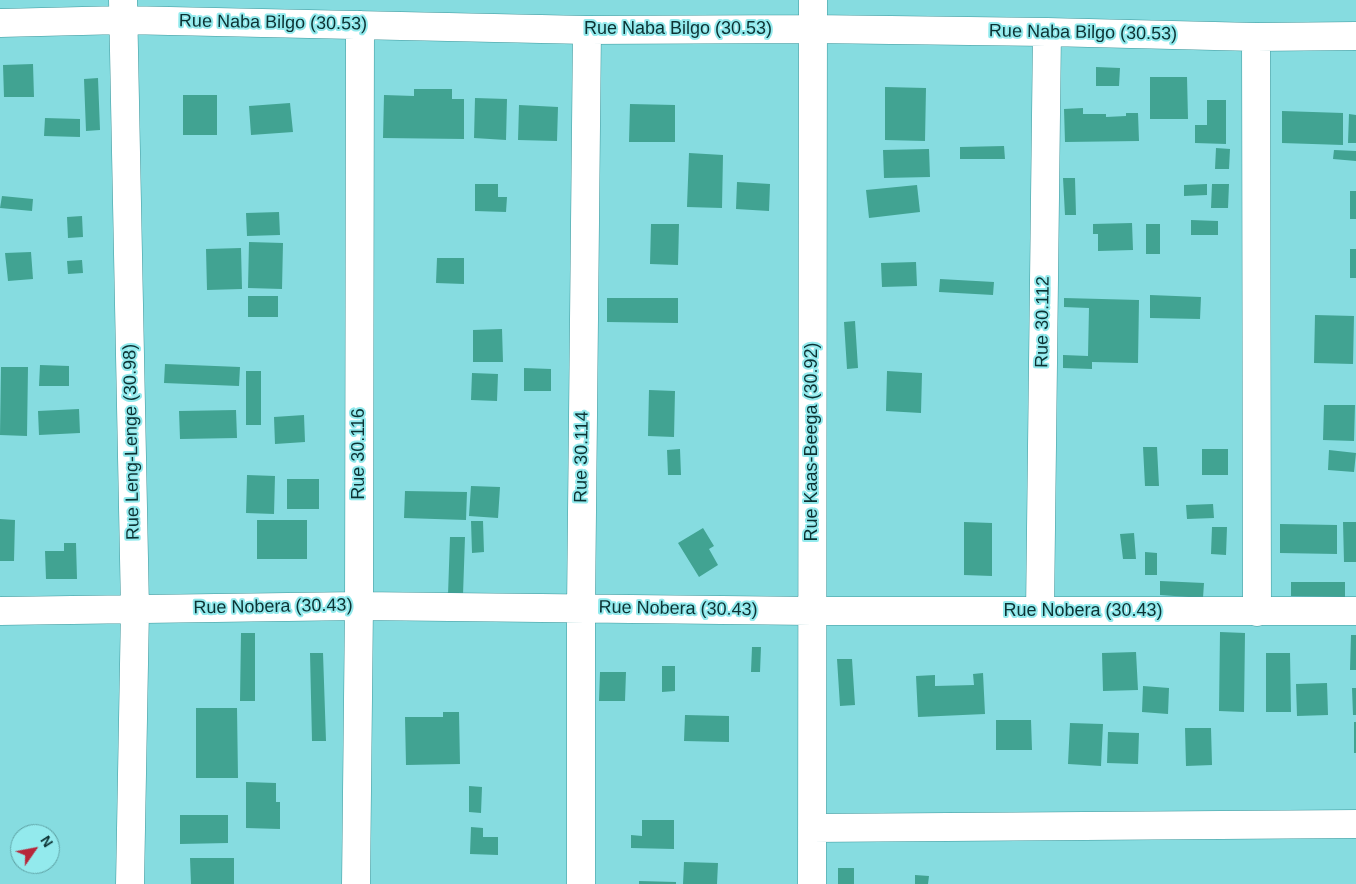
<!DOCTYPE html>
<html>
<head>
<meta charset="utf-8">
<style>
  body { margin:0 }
  #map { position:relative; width:1356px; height:884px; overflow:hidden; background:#86dce0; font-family:Helvetica,sans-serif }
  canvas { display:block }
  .north { position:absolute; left:10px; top:824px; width:50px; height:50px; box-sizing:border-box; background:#93eaed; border:1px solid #5da0a3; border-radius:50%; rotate:57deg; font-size:14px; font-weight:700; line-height:20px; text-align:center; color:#0c3233 }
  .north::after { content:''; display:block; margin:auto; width:18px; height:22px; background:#b7263a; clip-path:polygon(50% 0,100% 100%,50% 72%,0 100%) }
</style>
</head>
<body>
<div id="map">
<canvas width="1356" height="884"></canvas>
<div class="north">N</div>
</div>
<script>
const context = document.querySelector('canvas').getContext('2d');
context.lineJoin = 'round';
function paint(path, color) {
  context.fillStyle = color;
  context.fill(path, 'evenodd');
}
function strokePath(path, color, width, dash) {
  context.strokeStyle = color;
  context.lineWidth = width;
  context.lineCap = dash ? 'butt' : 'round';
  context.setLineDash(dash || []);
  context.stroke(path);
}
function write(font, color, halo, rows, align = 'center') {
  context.font = font + ' Helvetica,sans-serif';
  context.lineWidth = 4;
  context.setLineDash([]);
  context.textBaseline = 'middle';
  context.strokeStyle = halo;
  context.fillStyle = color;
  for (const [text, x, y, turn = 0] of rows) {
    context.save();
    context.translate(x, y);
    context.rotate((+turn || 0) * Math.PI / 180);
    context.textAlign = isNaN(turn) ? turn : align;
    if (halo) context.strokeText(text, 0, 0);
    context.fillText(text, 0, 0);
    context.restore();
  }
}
paint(new Path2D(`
  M33,64L34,97H4L3,65Z
  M1096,67L1120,68L1119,86H1096Z
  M1150,77H1187L1188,119H1150Z
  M98,78L100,130L86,131L84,79Z
  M885,87L926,88L925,141L885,140Z
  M414,89H452V99H464V139L383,138L384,95L414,96Z
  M183,95H217V135H183Z
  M475,98L507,99L506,140L474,138Z
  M1207,100H1226V144L1195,143V125H1207Z
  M290,103L293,132L251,135L249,106Z
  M630,104L675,105V142H629Z
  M519,105L558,107L557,141L518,140Z
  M1083,108V114H1106V117L1126,116V113H1138L1139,141L1065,142L1064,109Z
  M1282,111L1343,113V145L1282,143Z
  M1349,114L1356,115V143H1348Z
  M45,118L80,119V137L44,136Z
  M1004,146L1005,159H960V147Z
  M1216,148L1230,149L1229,169H1215Z
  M929,149L930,177L884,178L883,150Z
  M1334,150L1356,151V161L1333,159Z
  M689,153L723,155L722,208L687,207Z
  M1063,178H1075L1076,215H1065Z
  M737,182L770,184L769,211L736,209Z
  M475,184H498V197H507L506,212L475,211Z
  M1207,184V195L1184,196V185Z
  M1212,184H1229L1228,208H1211Z
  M917,185L920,212L869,218L866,190Z
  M1350,191H1356V219H1350Z
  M2,196L33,199L32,211L0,208Z
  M279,212L280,235L247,236L246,213Z
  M82,216L83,237L68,238L67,217Z
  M1191,220L1218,221V235H1191Z
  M1132,223L1133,250L1098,251V234H1093V224Z
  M651,224H679L678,265L650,264Z
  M1146,224H1160V254H1146Z
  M249,242L283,243L282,289L248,288Z
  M241,248L242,289L207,290L206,249Z
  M1350,249H1356V278H1350Z
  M31,252L33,279L8,281L5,253Z
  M437,258H464V284L436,283Z
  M82,260L83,273L68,274L67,261Z
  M916,262L917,286L882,287L881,263Z
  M940,279L994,282L993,295L939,292Z
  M1150,295L1201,297L1200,319L1150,318Z
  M248,296H278V317H248Z
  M607,298H678V323L607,322Z
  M1064,298L1139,300L1138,363L1092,362V369L1063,368V355L1088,356L1089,308L1064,307Z
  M1315,315L1354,316L1353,364L1314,363Z
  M855,321L858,368L847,369L844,322Z
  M502,329L503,362H473V330Z
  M165,364L240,367L239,386L164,383Z
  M40,365L69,366V386H39Z
  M1,367H28L27,436L0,435Z
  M524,368L551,369V391H524Z
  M246,371H261V425H246Z
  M887,371L922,373L921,413L886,411Z
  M472,373L498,374L497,401L471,400Z
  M649,390L675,391L674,437L648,436Z
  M1324,405H1355L1354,441L1323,440Z
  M79,409L80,433L39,435L38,411Z
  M236,410L237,438L180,439L179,411Z
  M304,415L305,442L275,444L274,417Z
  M1143,447H1157L1159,486H1145Z
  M680,449L681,475H668L667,450Z
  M1202,449H1228V475H1202Z
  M1329,450L1356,453L1354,472L1328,470Z
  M247,475L275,476L274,514L246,513Z
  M287,479H319V509H287Z
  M471,486L500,487L498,518L469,516Z
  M405,491L467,492L466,520L404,518Z
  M1213,504L1214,518L1187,519L1186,505Z
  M0,519L15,520L14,561H0Z
  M257,520H307V559H257Z
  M471,521H483L484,552L472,553Z
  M964,522L992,523V576L964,575Z
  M1343,522H1356V562H1344Z
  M1280,524L1337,525V554L1280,553Z
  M1212,527H1227L1226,555L1211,554Z
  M703,528L714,546L709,549L718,565L699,577L678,543Z
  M1134,533L1136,559H1123L1120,534Z
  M450,537H465L463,595H448Z
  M64,543H76L77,579H46L45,551H64Z
  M1145,552L1157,553V575H1145Z
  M1160,581L1204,583L1203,598L1160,595Z
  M1291,582H1345V597L1291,596Z
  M1220,632L1245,633L1244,712L1219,711Z
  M241,633H255V701H240Z
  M1351,635H1356V670H1350Z
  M752,647H761L760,672H751Z
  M1136,652L1138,690L1103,691L1102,653Z
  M310,653H323L326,741H312Z
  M1266,653H1290L1291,712H1266Z
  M837,659H852L855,705L840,706Z
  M662,666H675V691L662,692Z
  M600,672H626L625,701H599Z
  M983,673L985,714L918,717L916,676L935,675V686L974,685L973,674Z
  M1327,683L1328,715L1297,716L1296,684Z
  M1143,686L1169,688L1168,714L1142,712Z
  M1352,688H1356V715H1353Z
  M196,708H237L238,778H196Z
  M443,712H459L460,764L406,765L405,717H443Z
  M685,715L729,716V742L684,741Z
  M996,720H1031L1032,750H996Z
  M1354,722H1356V753H1354Z
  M1070,723L1103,724L1101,766L1068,764Z
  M1185,728H1211L1212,765L1186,766Z
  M1108,732L1139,733L1138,764L1107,763Z
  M246,782L276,783V802H280V829L246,828Z
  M469,786L482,787L481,813L469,812Z
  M180,815H228V843L180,844Z
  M642,820H674V849L631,848V835L642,836Z
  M471,827L483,828V837H498V855L470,854Z
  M190,858H234V884H191Z
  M684,862L718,863L717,884H683Z
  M838,868H854V884H838Z
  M915,875L929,876L928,884H915Z
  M639,881L676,882V884H639Z`), '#41a392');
const minor = new Path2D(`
  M123,0L135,609L130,884
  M0,23L123,20L587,30L812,29L1047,32L1256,37L1356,36
  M1256,37L1257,612
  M0,611L359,606L812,611H1356
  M1040,611L1047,32
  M812,828L1356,824
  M356,884L359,606L360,25
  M581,884V608L587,30
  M812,884L813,0`);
strokePath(minor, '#3e979b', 29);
strokePath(minor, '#fff', 28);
write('18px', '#0c3233', '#93eaed', [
  ["Rue Naba Bilgo (30.53)",273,23,1],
  ["Rue Naba Bilgo (30.53)",678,29],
  ["Rue Naba Bilgo (30.53)",1083,33,1],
  ["Rue 30.112",1043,322,-89],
  ["Rue Leng-Lenge (30.98)",132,442,-91],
  ["Rue Kaas-Beega (30.92)",812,442,-90],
  ["Rue 30.116",359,454,-90],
  ["Rue 30.114",582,457,-89],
  ["Rue Nobera (30.43)",273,607,-1],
  ["Rue Nobera (30.43)",678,609,1],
  ["Rue Nobera (30.43)",1083,611]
]);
</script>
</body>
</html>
